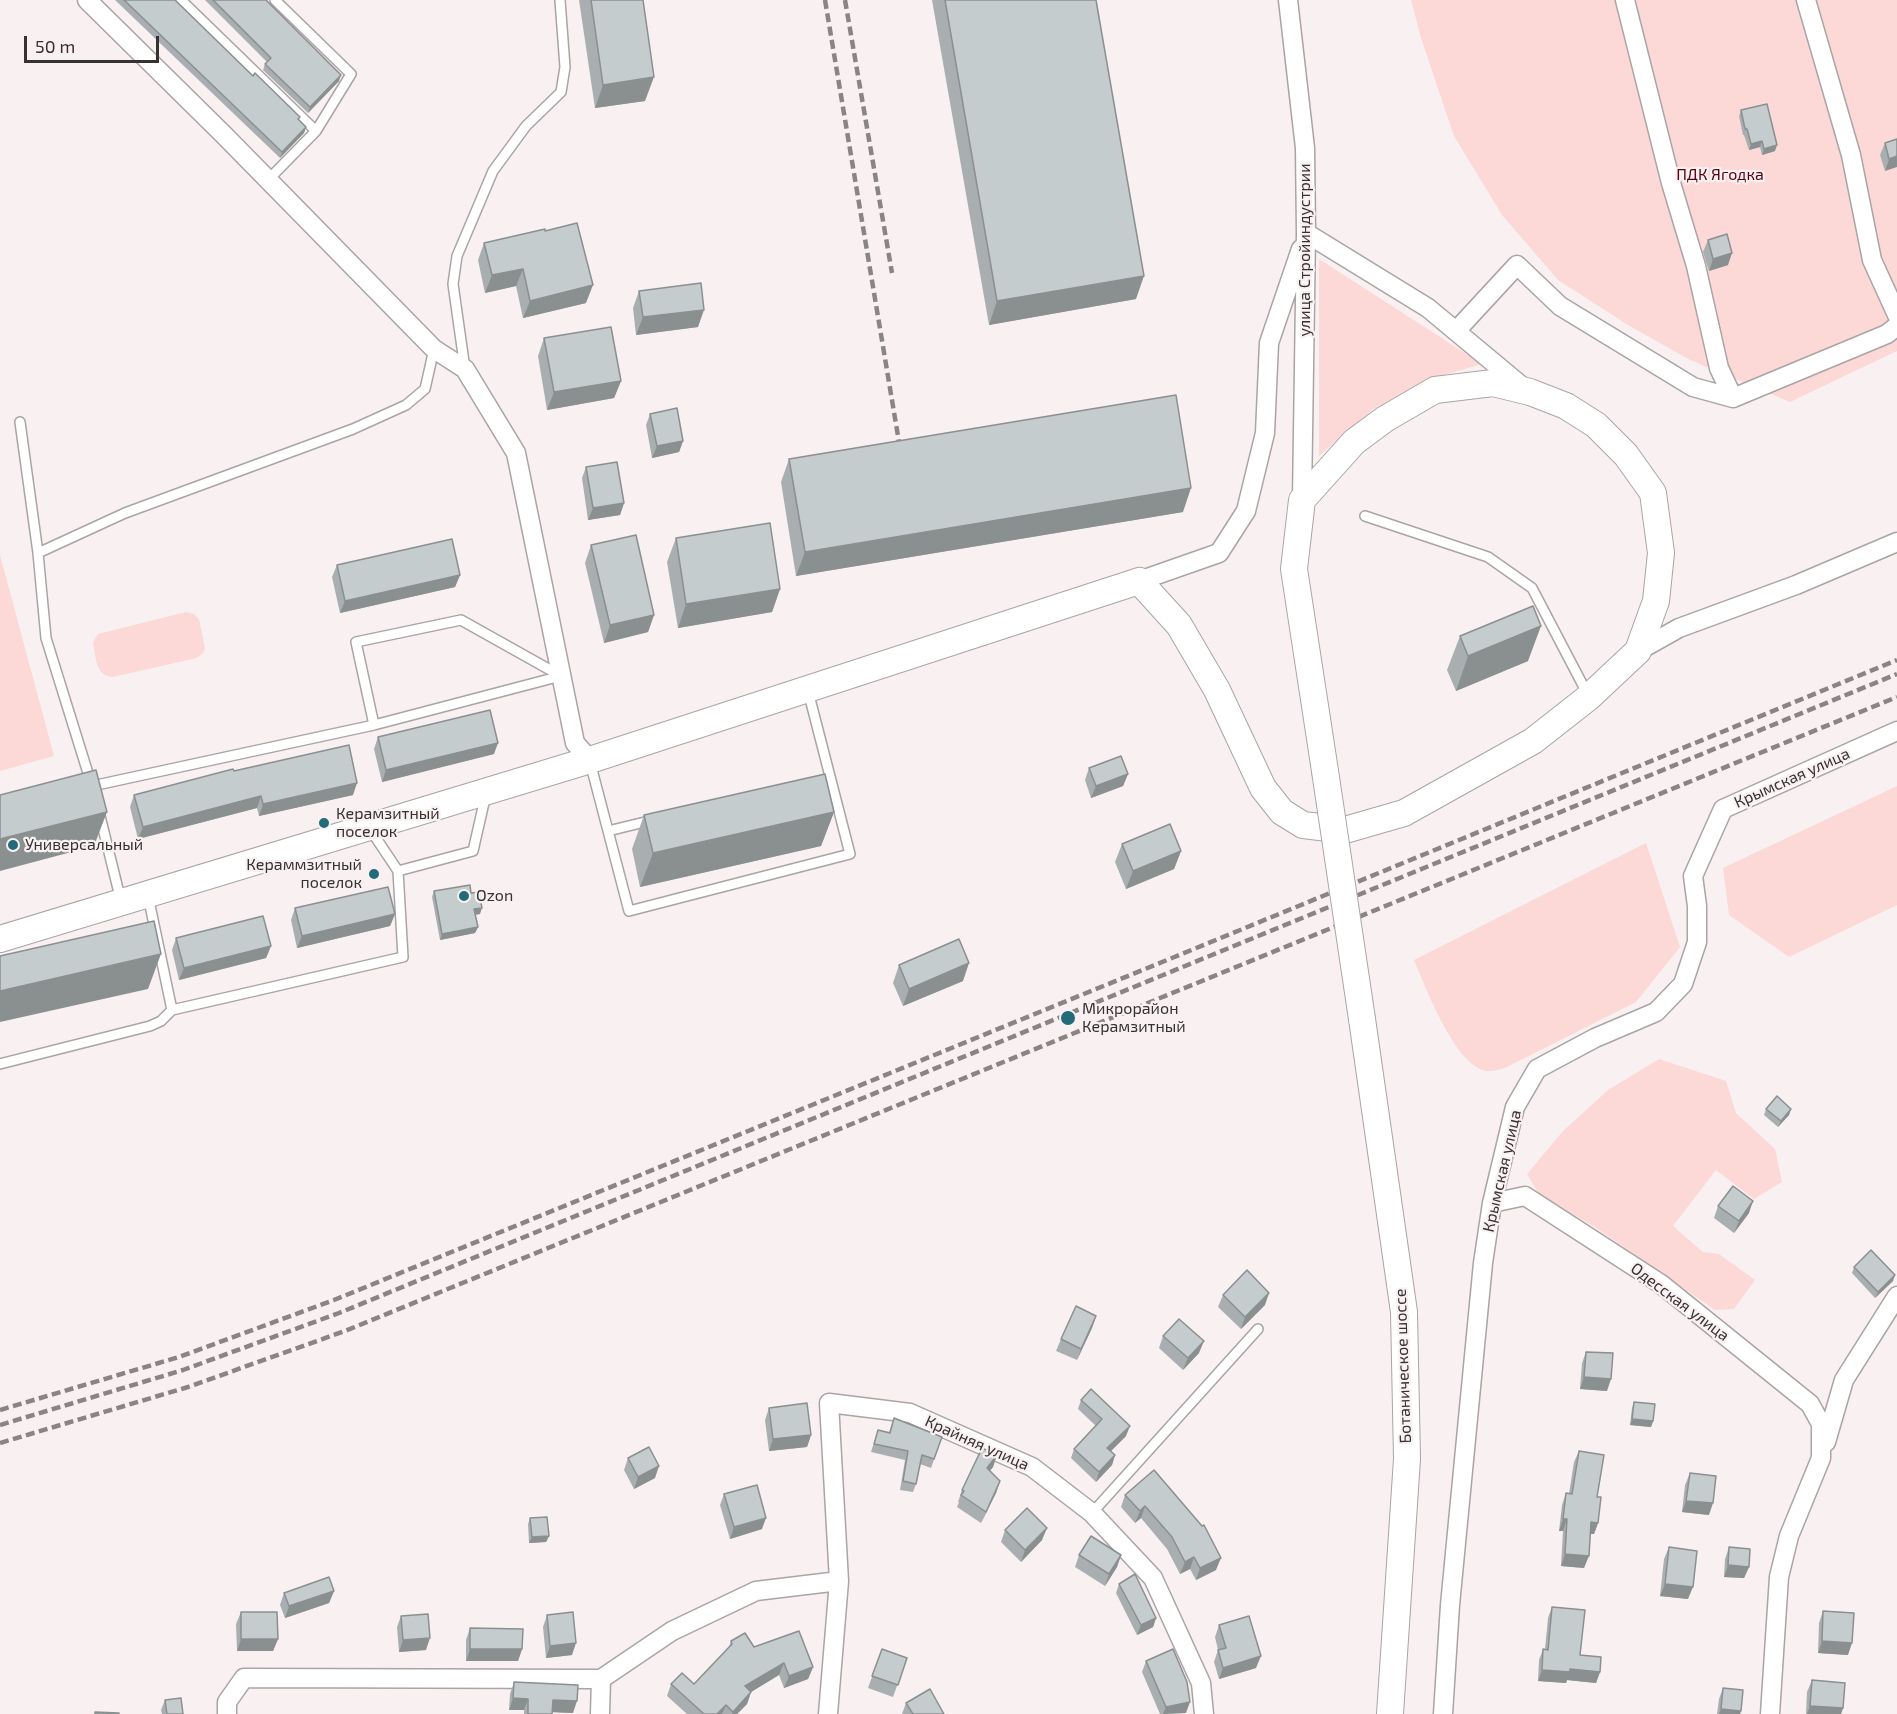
<!DOCTYPE html>
<html>
<head>
<meta charset="utf-8">
<style>
  body { margin:0 }
  #map { position:relative; width:1897px; height:1714px; overflow:hidden; background:#f9f1f1; font-family:"Exo 2",sans-serif }
  canvas { display:block }
  .scale { position:absolute; left:24px; top:36px; width:135px; height:27px; box-sizing:border-box; border:3px solid #353232; border-top:0; padding-left:8px; font-size:18px; line-height:21px; white-space:nowrap; color:#353232; -webkit-text-stroke:4px #f9f1f1; paint-order:stroke }
</style>
</head>
<body>
<div id="map">
<canvas width="1897" height="1714"></canvas>
<div class="scale">50 m</div>
</div>
<script>
const context = document.querySelector('canvas').getContext('2d');
context.lineJoin = 'round';
function paint(path, color) {
  context.fillStyle = color;
  context.fill(path, 'evenodd');
}
function strokePath(path, color, width, dash) {
  context.strokeStyle = color;
  context.lineWidth = width;
  context.lineCap = dash ? 'butt' : 'round';
  context.setLineDash(dash || []);
  context.stroke(path);
}
function write(font, color, halo, rows, align = 'center') {
  context.font = font + ' "Exo 2",sans-serif';
  context.lineWidth = 4.5;
  context.setLineDash([]);
  context.textBaseline = 'middle';
  context.strokeStyle = halo;
  context.fillStyle = color;
  for (const [text, x, y, turn = 0] of rows) {
    context.save();
    context.translate(x, y);
    context.rotate((+turn || 0) * Math.PI / 180);
    context.textAlign = isNaN(turn) ? turn : align;
    if (halo) context.strokeText(text, 0, 0);
    context.fillText(text, 0, 0);
    context.restore();
  }
}
paint(new Path2D(`
  M1411,0H1897V351L1790,402L1690,360L1628,325L1558,280L1502,215L1454,136L1421,38Z
  M1319,259L1482,364L1433,378L1373,409L1319,456Z
  M0,555L54,756L0,771Z
  M186,612L194,614L199,619L205,648L203,653L197,658L113,677C95,676 96,657 93,642L98,634Z
  M1897,786V905L1789,957L1729,915L1723,868Z
  M1646,843L1680,947L1636,1002L1505,1068C1500,1069 1492,1072 1487,1071C1456,1068 1425,986 1414,960Z
  M1659,1059L1726,1081L1736,1113L1775,1149L1782,1182L1754,1199L1716,1170L1673,1226L1703,1252L1719,1254L1755,1280L1734,1309L1715,1310L1595,1227L1540,1196L1527,1174L1563,1131L1608,1090Z`), '#fcd8d7');
const lane = new Path2D(`
  M181,0L316,131L268,180
  M275,0L351,74L316,131
  M465,369L453,284L457,256L493,171L526,126L561,92L565,67L560,0
  M20,422L38,553L46,638L92,786L374,725L561,676
  M1365,516L1488,557L1532,588L1588,695
  M38,553L125,513L353,429L406,405L425,389L434,349
  M374,725L356,642L461,620L561,676
  M590,762L629,911L850,854L808,691
  M100,816L121,901
  M370,829L398,871L473,851L486,794
  M608,831L653,820
  M148,896L172,1010L403,957L398,871
  M0,1064L150,1026L161,1021L172,1010
  M1092,1513L1258,1329`);
const street = new Path2D(`
  M87,0L224,135L434,349L465,369L516,453L575,743L590,760
  M1288,0L1305,148L1306,233L1302,500
  M1625,0L1671,183L1696,266L1719,368L1733,398
  M1806,0L1851,155L1872,260L1897,315
  M1306,233L1428,308L1524,388
  M1456,331L1517,265L1560,306L1693,387L1733,398L1887,334L1897,326
  M1139,581L1219,553L1246,511L1265,433L1269,343L1301,249
  M1638,651L1679,628L1796,585L1897,542
  M1492,1203L1525,1196L1661,1284L1810,1404L1821,1424V1458L1789,1536L1779,1577L1770,1714
  M1826,1442L1844,1380L1897,1296
  M227,1714V1702L244,1678L601,1679
  M600,1714L601,1679L672,1631L756,1591L839,1581
  M828,1714L839,1581L829,1403L910,1413L1032,1467L1092,1513L1153,1578L1201,1683L1204,1714
  M1443,1714L1450,1605L1483,1263L1492,1203L1515,1107L1537,1069L1595,1038L1656,1012L1683,984L1697,942V906L1693,876L1723,809L1897,731`);
const secondary = new Path2D(`
  M0,939L590,760L1139,581L1179,625L1217,690L1263,788L1282,812L1303,825L1345,830L1404,813L1533,741L1589,697L1638,651L1656,601L1661,553L1653,493L1626,455L1596,425L1566,406L1530,392L1493,383L1435,390L1385,419L1354,442L1302,500L1294,569L1325,771
  M1362,1019L1404,1312L1407,1459L1390,1714`);
strokePath(lane, '#aba4a4', 12);
strokePath(street, '#aba4a4', 21);
strokePath(secondary, '#aba4a4', 28);
strokePath(lane, '#fff', 9);
strokePath(street, '#fff', 18);
strokePath(secondary, '#fff', 26);
strokePath(new Path2D(`
  M825,0L901,454
  M845,0L892,273
  M0,1410L179,1357L334,1300L1172,958L1897,660
  M0,1425L183,1370L339,1313L1897,674
  M0,1443L188,1387L345,1331L1897,697`), '#8a8585', 4.5, [9, 4.5]);
const secondaryBridge = new Path2D(`
  M1325,771L1362,1019`);
strokePath(secondaryBridge, '#aba4a4', 28, []);
strokePath(secondaryBridge, '#fff', 26);
paint(new Path2D(`
  M115,0H175L253,76L300,117L299,120L306,127L304,133L280,158Z
  M205,0H266L339,81L308,113L263,70L265,64L267,62Z
  M579,0H643L645,101L595,108Z
  M932,0H1096L1136,299L989,325Z
  M1741,110L1775,151L1762,155L1760,147L1749,150L1744,135H1743L1739,116Z
  M1897,139L1885,171L1880,155L1885,143Z
  M1708,240L1728,265L1709,271L1703,252Z
  M484,243L586,303L523,318L516,286L485,293L478,260Z
  M639,291L698,327L636,335L633,308Z
  M544,338L621,381L614,398L547,410L538,356Z
  M650,414L683,441L679,452L652,458L646,425Z
  M789,459L1183,512L796,576L781,482Z
  M586,467L624,503L620,515L588,520L582,478Z
  M676,538L780,589L772,612L678,628L667,562Z
  M591,545L654,615L648,632L604,643L585,563Z
  M337,565L460,575L455,587L340,613L332,577Z
  M1460,636L1528,661L1456,691L1447,670Z
  M378,737L494,754L382,782L374,749Z
  M1089,768L1128,774L1123,786L1091,798L1085,780Z
  M234,771L353,795L259,816L257,808L138,839L130,807L134,795Z
  M834,812L821,846L640,887L632,849L644,815Z
  M1122,844L1181,851L1174,869L1126,889L1115,862Z
  M434,891L471,893L480,914L475,915L478,927L475,933L440,940L432,897Z
  M295,908L395,914L390,926L297,948L291,920Z
  M176,938L271,946L266,958L179,980L172,950Z
  M899,965L963,981L903,1006L893,983Z
  M1766,1109H1791L1789,1115L1778,1127L1764,1115Z
  M1718,1206L1749,1213L1734,1233L1714,1218Z
  M1854,1267L1893,1281L1875,1298L1852,1273Z
  M1223,1295L1265,1305L1241,1329L1218,1307Z
  M1096,1316L1092,1328L1077,1360L1056,1351L1061,1339Z
  M1163,1336L1199,1353L1183,1370L1159,1348Z
  M1586,1352L1607,1391L1580,1389L1582,1363Z
  M1081,1400L1126,1436L1111,1451L1115,1455L1112,1465L1096,1482L1071,1458L1074,1449L1096,1426L1078,1409Z
  M1634,1402L1653,1421L1651,1427L1630,1425L1632,1408Z
  M769,1408L811,1435L807,1447L769,1451L765,1420Z
  M894,1418L942,1437L931,1468L920,1464L916,1484L913,1492L900,1490L905,1460L871,1452L878,1430L889,1432Z
  M1579,1451L1597,1497L1598,1523L1594,1534H1590L1584,1568L1561,1566L1563,1531H1559L1562,1505L1566,1493L1569,1494L1574,1462Z
  M997,1455L993,1467L990,1471L1000,1481L996,1493L981,1523L957,1507L959,1502H958L962,1490Z
  M628,1458L655,1478L634,1489L624,1470Z
  M1154,1470L1216,1570L1196,1580L1190,1569L1180,1574L1167,1549L1141,1518L1135,1523L1121,1507L1125,1495Z
  M1690,1473L1709,1515L1682,1512L1685,1485Z
  M724,1494L762,1529L730,1539L720,1505Z
  M530,1518L549,1536L546,1542L529,1543L528,1524Z
  M1005,1530L1042,1540L1021,1562L1001,1542Z
  M1669,1547L1688,1599L1660,1596L1664,1559Z
  M1729,1547L1749,1567L1744,1578L1724,1577L1725,1559Z
  M1079,1555H1121L1117,1567L1105,1586L1075,1567Z
  M1119,1584L1156,1618L1153,1627L1137,1635L1116,1593Z
  M334,1591L329,1603L285,1618L280,1605L284,1593Z
  M1552,1607L1580,1655L1600,1672L1596,1683L1567,1680L1566,1683L1538,1681L1539,1660L1543,1649H1545L1548,1618Z
  M1823,1611L1848,1655L1818,1653L1819,1623Z
  M241,1612L278,1639L273,1651H237L236,1624Z
  M547,1615L572,1655L546,1658L543,1627Z
  M401,1616L426,1650L399,1652L397,1627Z
  M1219,1625L1256,1668L1219,1679L1214,1662L1218,1650L1215,1637Z
  M470,1628L522,1649L518,1661H466V1640Z
  M731,1641L754,1647L813,1667L808,1679L784,1688L779,1675L751,1692L747,1704L737,1714H687L667,1696L671,1684H694L729,1647Z
  M882,1649L907,1658L893,1697L868,1688Z
  M1146,1661L1186,1713L1160,1714L1142,1672Z
  M1812,1680L1843,1708L1841,1714H1806L1807,1692Z
  M514,1682L573,1713L552,1712V1714H524V1710H509L510,1694Z
  M1723,1688L1741,1711L1740,1714H1717L1719,1699Z
  M165,1700L183,1714H162L161,1710Z
  M906,1703L944,1714H902Z`), '#a9afb1');
paint(new Path2D(`
  M341,75L339,81L308,113L310,107Z
  M654,77L645,101L595,108L603,85Z
  M306,127L304,133L280,158L282,152Z
  M1762,141L1760,147L1749,150L1751,144Z
  M1777,145L1775,151L1762,155L1764,149Z
  M1897,156V167L1885,171L1889,159Z
  M1732,253L1728,265L1709,271L1713,259Z
  M523,269L516,286L485,293L492,275Z
  M1144,276L1136,299L989,325L997,301Z
  M593,285L586,303L523,318L530,301Z
  M704,310L698,327L636,335L643,317Z
  M621,381L614,398L547,410L554,392Z
  M683,441L679,452L652,458L657,446Z
  M1191,488L1183,512L796,576L805,552Z
  M624,503L620,515L588,520L593,508Z
  M460,575L455,587L340,613L345,601Z
  M780,589L772,612L678,628L686,604Z
  M654,615L648,632L604,643L610,625Z
  M1541,626L1528,661L1456,691L1468,656Z
  M498,743L494,754L382,782L386,770Z
  M1128,774L1123,786L1091,798L1096,786Z
  M357,783L353,795L259,816L263,804Z
  M261,796L257,808L138,839L143,827Z
  M107,812L94,846L0,871V839Z
  M834,812L821,846L640,887L653,853Z
  M1181,851L1174,869L1126,889L1133,871Z
  M482,908L480,914L472,915L474,909Z
  M395,914L390,926L297,948L302,936Z
  M478,927L475,933L440,940L442,934Z
  M271,946L266,958L179,980L184,968Z
  M161,954L148,989L0,1022V991Z
  M969,963L963,981L903,1006L909,989Z
  M1791,1109L1789,1115L1778,1127L1781,1121Z
  M1753,1201L1749,1213L1734,1233L1739,1221Z
  M1895,1275L1893,1281L1875,1298L1878,1292Z
  M1269,1293L1265,1305L1241,1329L1245,1317Z
  M1096,1316L1092,1328L1077,1360L1081,1349Z
  M1204,1341L1199,1353L1183,1370L1188,1358Z
  M1584,1377L1611,1379L1607,1391L1580,1389Z
  M1632,1419L1653,1421L1651,1427L1630,1425Z
  M1130,1426L1126,1436L1104,1458L1107,1448Z
  M811,1435L807,1447L769,1451L773,1439Z
  M997,1455L993,1467L982,1480L987,1468Z
  M1115,1455L1112,1465L1096,1482L1099,1472Z
  M659,1466L655,1478L634,1489L638,1477Z
  M1000,1481L996,1493L981,1523L986,1512Z
  M1686,1501L1713,1503L1709,1515L1682,1512Z
  M1145,1506L1141,1518L1135,1523L1140,1511Z
  M766,1518L762,1529L730,1539L734,1527Z
  M1563,1519H1567L1563,1531H1559Z
  M1591,1522L1598,1523L1594,1534H1586Z
  M1047,1528L1042,1540L1021,1562L1025,1550Z
  M549,1536L546,1542L529,1543L532,1537Z
  M1565,1554L1589,1556L1584,1568L1561,1566Z
  M1121,1555L1117,1567L1105,1586L1109,1574Z
  M1194,1557L1190,1569L1180,1574L1185,1562Z
  M1221,1558L1216,1570L1196,1580L1200,1568Z
  M1728,1565L1749,1567L1744,1578L1724,1577Z
  M1665,1584L1693,1587L1688,1599L1660,1596Z
  M334,1591L329,1603L285,1618L289,1606Z
  M1156,1618L1153,1627L1137,1635L1141,1625Z
  M430,1638L426,1650L399,1652L403,1640Z
  M241,1639H278L273,1651H237Z
  M1822,1641L1852,1643L1848,1655L1818,1653Z
  M576,1643L572,1655L546,1658L550,1646Z
  M470,1649H522L518,1661H466Z
  M1261,1656L1256,1668L1219,1679L1223,1668Z
  M784,1663L779,1675L751,1692L747,1704L737,1714H732L745,1686Z
  M813,1667L808,1679L784,1688L789,1676Z
  M1570,1669L1600,1672L1596,1683L1567,1680L1566,1683L1538,1681L1542,1670Z
  M513,1698L528,1699L524,1710H509Z
  M553,1700L577,1701L573,1713L548,1712Z
  M1190,1702L1186,1713L1163,1714L1166,1707Z
  M726,1705L722,1714H717Z
  M1810,1706L1843,1708L1841,1714H1807Z
  M1721,1709L1741,1711L1740,1714H1719Z`), '#8a8f90');
const building = new Path2D(`
  M124,0H175L253,76L255,73L300,117L298,119L306,127L282,152Z
  M213,0H266L341,75L310,107L265,64L271,58Z
  M591,0H643L654,77L603,85Z
  M945,0H1096L1144,276L997,301Z
  M1767,104L1777,145L1764,149L1762,141L1751,144L1747,129H1745L1741,110Z
  M1897,139V156L1889,159L1885,143Z
  M577,223L593,285L530,301L523,269L492,275L484,243L545,229V231Z
  M1727,234L1732,253L1713,259L1708,240Z
  M701,283L704,310L643,317L639,291Z
  M611,327L621,381L554,392L544,338Z
  M1176,395L1191,488L805,552L789,459Z
  M677,408L683,441L657,446L650,414Z
  M617,462L624,503L593,508L586,467Z
  M770,523L780,589L686,604L676,538Z
  M636,535L654,615L610,625L591,545Z
  M452,539L460,575L345,601L337,565Z
  M1533,606L1541,626L1468,656L1460,636Z
  M490,710L498,743L386,770L378,737Z
  M349,745L357,783L263,804L261,796L143,827L134,795L233,769L234,771Z
  M1121,756L1128,774L1096,786L1089,768Z
  M96,770L107,812L0,839V795Z
  M825,774L834,812L653,853L644,815Z
  M1170,824L1181,851L1133,871L1122,844Z
  M470,885L471,893L479,892L482,908L474,909L478,927L442,934L434,891Z
  M388,887L395,914L302,936L295,908Z
  M263,916L271,946L184,968L176,938Z
  M154,921L161,954L0,991V956Z
  M959,939L969,963L909,989L899,965Z
  M1777,1096L1791,1109L1781,1121L1766,1109Z
  M1733,1186L1753,1201L1739,1221L1718,1206Z
  M1871,1250L1895,1275L1878,1292L1854,1267Z
  M1247,1270L1269,1293L1245,1317L1223,1295Z
  M1076,1306L1096,1316L1081,1349L1061,1339Z
  M1179,1319L1204,1341L1188,1358L1163,1336Z
  M1586,1352L1613,1353L1611,1379L1584,1377Z
  M1091,1389L1130,1426L1107,1448L1115,1455L1099,1472L1074,1449L1102,1419L1081,1400Z
  M1634,1402L1655,1404L1653,1421L1632,1419Z
  M807,1403L811,1435L773,1439L769,1408Z
  M894,1418L942,1437L934,1459L922,1455L916,1484L903,1481L908,1451L874,1444L878,1430L890,1433Z
  M649,1447L659,1466L638,1477L628,1458Z
  M982,1448L997,1455L987,1468L1000,1481L986,1512L961,1495L964,1491L962,1490Z
  M1579,1451L1604,1455L1597,1497H1601L1598,1523L1591,1522L1589,1556L1565,1554L1567,1519H1563L1566,1493L1572,1494Z
  M1154,1470L1202,1526L1204,1525L1221,1558L1200,1568L1194,1557L1185,1562L1172,1537L1145,1506L1140,1511L1125,1495Z
  M1690,1473L1716,1476L1713,1503L1686,1501Z
  M757,1485L766,1518L734,1527L724,1494Z
  M1027,1508L1047,1528L1025,1550L1005,1530Z
  M547,1517L549,1536L532,1537L530,1518Z
  M1091,1536L1121,1555L1109,1574L1079,1555Z
  M1669,1547L1697,1551L1693,1587L1665,1584Z
  M1729,1547L1750,1549L1749,1567L1728,1565Z
  M1135,1574L1156,1618L1141,1625L1119,1584Z
  M329,1577L334,1591L289,1606L284,1593Z
  M1552,1607L1585,1610L1580,1655L1601,1657L1600,1672L1570,1669V1672L1542,1670L1543,1649L1548,1650Z
  M1823,1611L1854,1613L1852,1643L1822,1641Z
  M241,1612H277L278,1639H241Z
  M573,1612L576,1643L550,1646L547,1615Z
  M428,1614L430,1638L403,1640L401,1616Z
  M1249,1616L1261,1656L1223,1668L1218,1650L1226,1648L1219,1625Z
  M470,1628L523,1629L522,1649H470Z
  M799,1631L813,1667L789,1676L784,1663L745,1686L751,1692L733,1712L726,1705L717,1714H704L671,1684L682,1673L694,1684L732,1644L731,1641L745,1633L754,1647Z
  M882,1649L907,1658L898,1685L872,1676Z
  M1173,1649L1187,1682L1190,1702L1166,1707L1146,1661Z
  M1812,1680L1845,1683L1843,1708L1810,1706Z
  M514,1682L578,1685L577,1701L553,1700L552,1714H528V1699L513,1698Z
  M1723,1688L1743,1690L1741,1711L1721,1709Z
  M930,1689L944,1714H913L906,1703Z
  M181,1698L183,1714H167L165,1700Z
  M95,1712L119,1713V1714H95Z`);
paint(building, '#c5ccce');
strokePath(building, '#8a8f90', 1.5);
for (const [x, y, r, color] of [
  [324,823,6,"#236b78"],
  [13,845,6,"#236b78"],
  [374,874,6,"#236b78"],
  [464,896,6,"#236b78"],
  [1068,1018,8,"#236b78"]
]) {
  const dot = new Path2D();
  dot.arc(x, y, r, 0, 2 * Math.PI);
  context.fillStyle = color;
  context.fill(dot);
  strokePath(dot, '#f9f1f1', 2);
}
write('16px', '#5c0010', '#f9f1f1', [
  ["ПДК Ягодка",1720,175]
]);
write('16px', '#353232', '#f9f1f1', [
  ["улица Стройиндустрии",1305,250,-90],
  ["Крымская улица",1792,778,-24],
  ["Крымская улица",1502,1171,-77],
  ["Одесская улица",1680,1302,37],
  ["Ботаническое шоссе",1403,1366,-92],
  ["Крайняя улица",977,1443,24]
]);
write('16px', '#353232', '#f9f1f1', [
  ["Керамзитный",336,814],
  ["поселок",336,832],
  ["Универсальный",25,845],
  ["Кераммзитный",362,865,"right"],
  ["поселок",362,883,"right"],
  ["Ozon",476,896],
  ["Микрорайон",1082,1009],
  ["Керамзитный",1082,1027]
], 'left');
</script>
</body>
</html>
